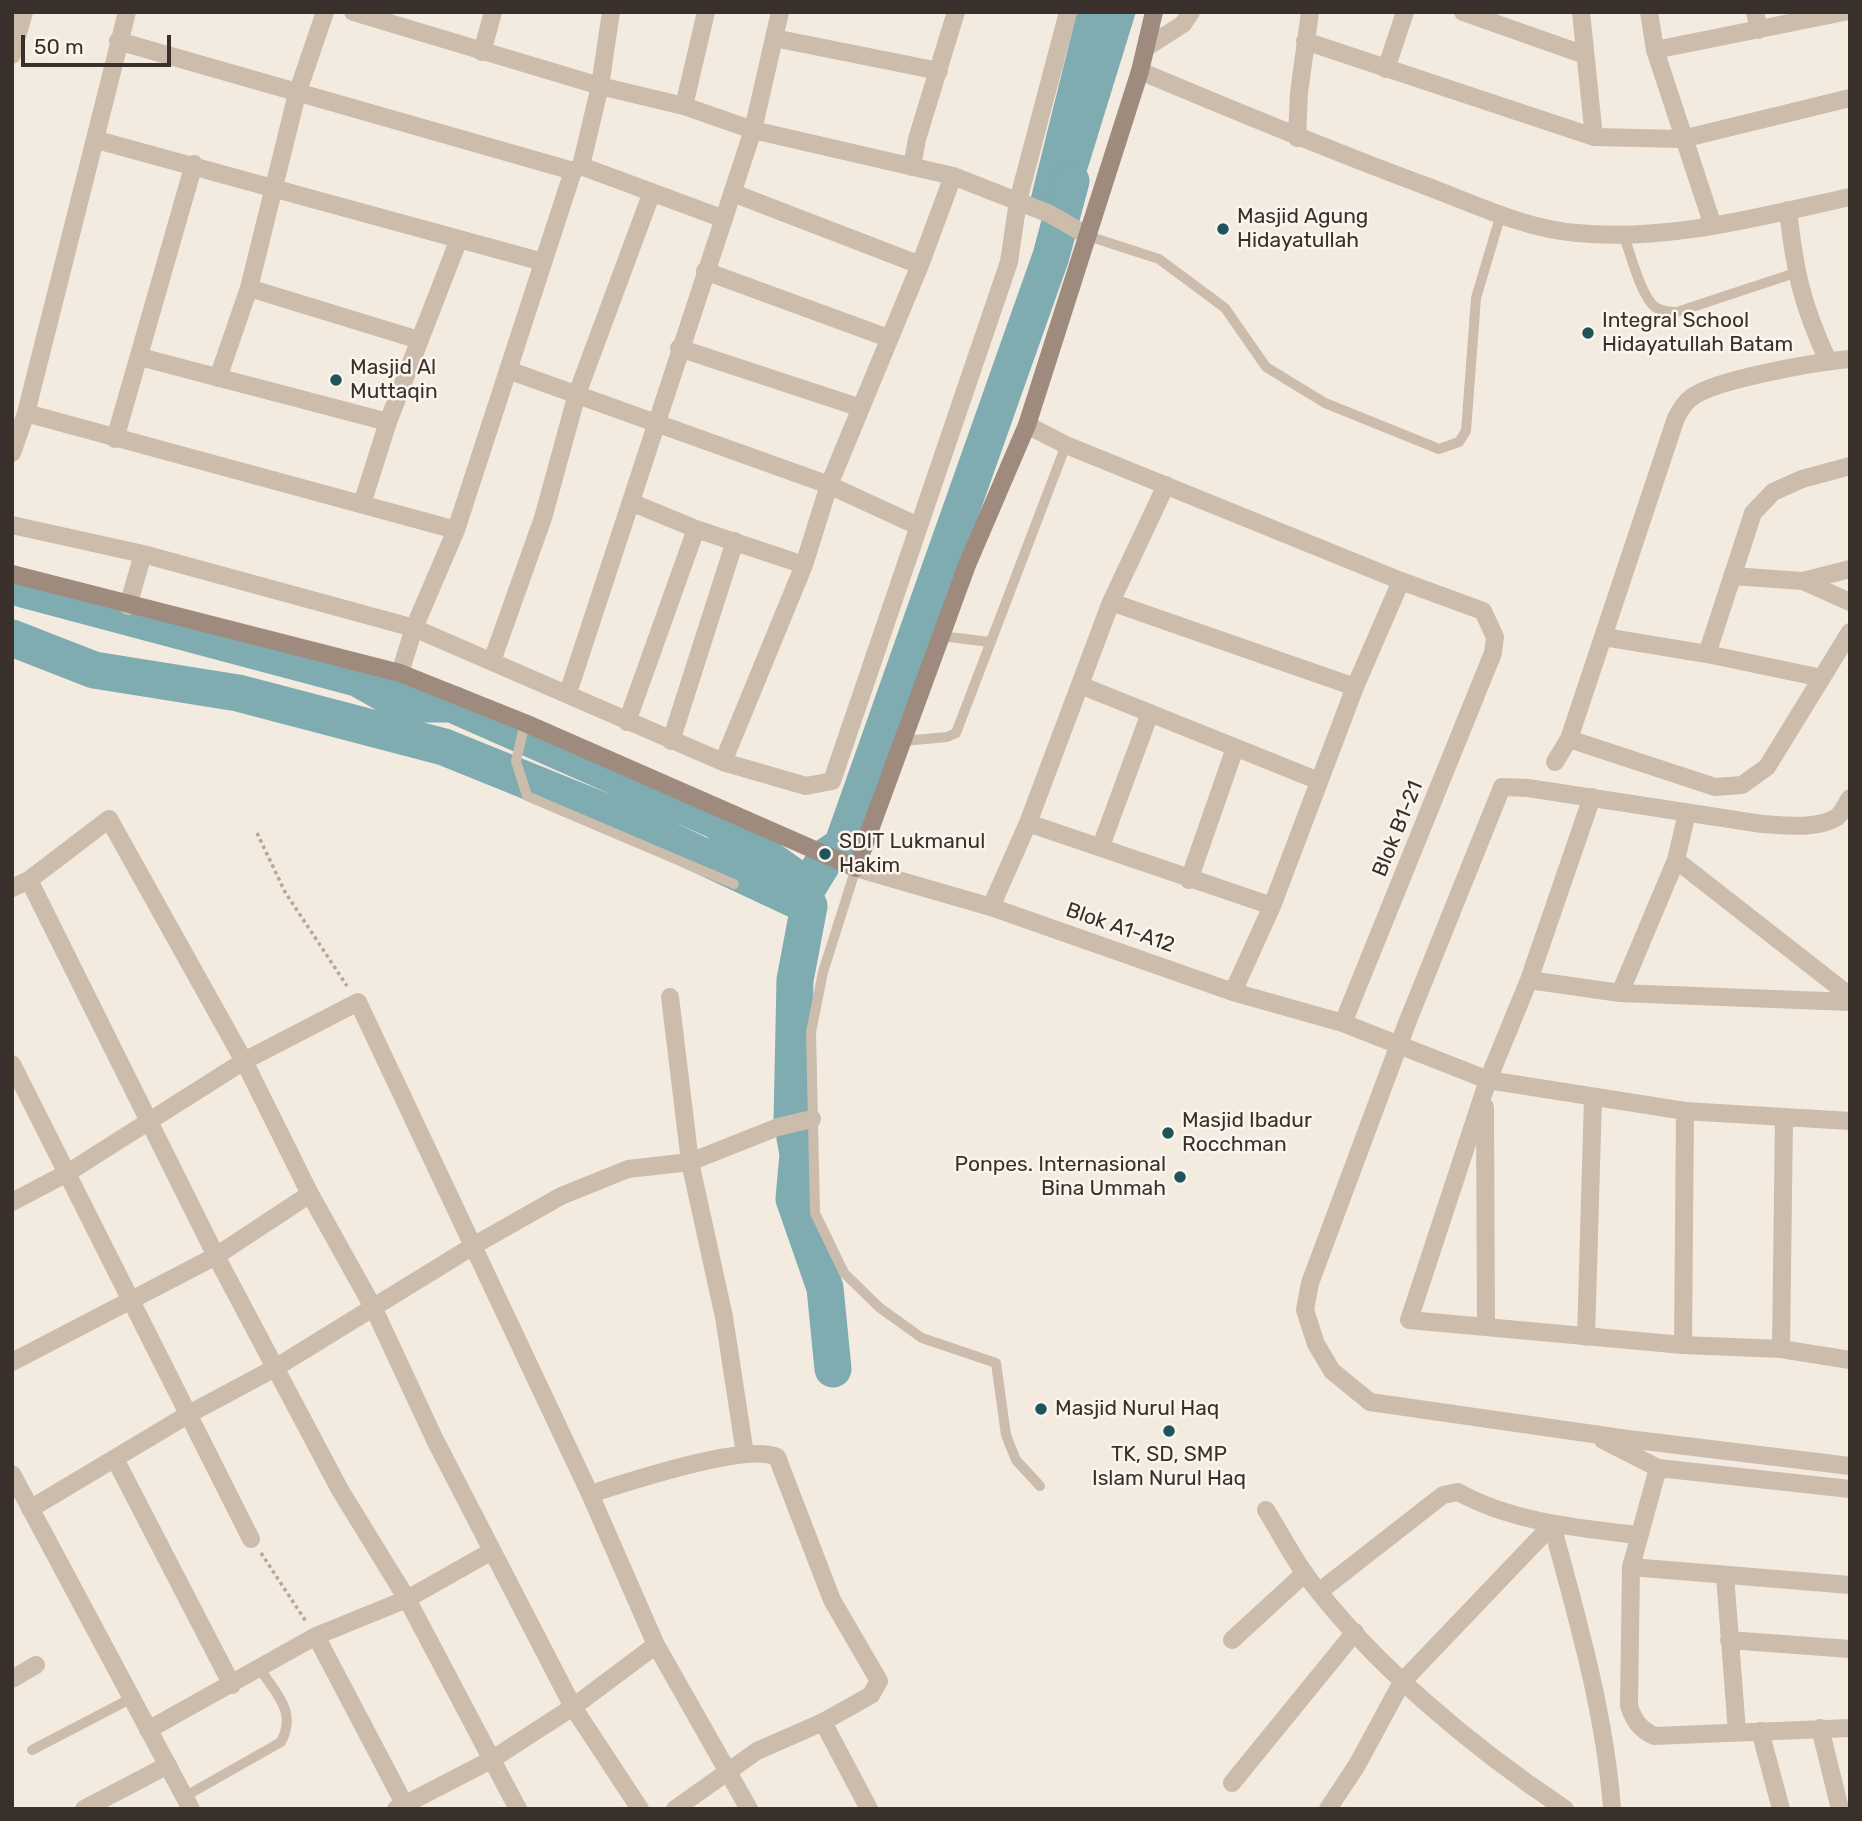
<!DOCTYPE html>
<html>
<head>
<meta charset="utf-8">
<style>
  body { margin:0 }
  #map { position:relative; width:1862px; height:1821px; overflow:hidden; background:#f3ebe0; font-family:Rubik,sans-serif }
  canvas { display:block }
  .frame { position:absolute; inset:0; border:14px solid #3a302b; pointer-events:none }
  .scale { position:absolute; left:21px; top:35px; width:150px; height:32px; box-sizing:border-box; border:4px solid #3a302b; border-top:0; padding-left:9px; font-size:21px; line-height:24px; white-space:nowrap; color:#3a302b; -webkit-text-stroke:5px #faf5ed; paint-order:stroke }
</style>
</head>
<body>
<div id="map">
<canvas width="1862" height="1821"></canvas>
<div class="frame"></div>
<div class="scale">50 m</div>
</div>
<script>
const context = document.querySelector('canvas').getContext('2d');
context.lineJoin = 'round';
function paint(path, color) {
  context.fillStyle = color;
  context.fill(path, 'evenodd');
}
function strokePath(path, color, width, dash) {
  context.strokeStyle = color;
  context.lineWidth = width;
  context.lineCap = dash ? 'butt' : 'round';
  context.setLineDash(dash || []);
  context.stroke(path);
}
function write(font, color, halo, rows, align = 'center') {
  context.font = font + ' Rubik,sans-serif';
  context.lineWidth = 5;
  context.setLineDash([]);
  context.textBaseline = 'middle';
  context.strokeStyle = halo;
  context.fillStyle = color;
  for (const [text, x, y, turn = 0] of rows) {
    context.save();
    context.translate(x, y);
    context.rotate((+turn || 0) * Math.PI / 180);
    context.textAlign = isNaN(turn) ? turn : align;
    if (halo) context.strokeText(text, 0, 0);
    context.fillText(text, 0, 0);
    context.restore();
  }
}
paint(new Path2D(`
  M1077,12H1136L1069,229L1027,213Z`), '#7facb0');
strokePath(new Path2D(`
  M23,589L357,678L403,704H452L715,820L808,887L827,856L842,846L1051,256L1071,181
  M12,638L94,670L238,693L444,747L632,823L809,906L795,980L792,1121L798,1154L794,1199L825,1288L833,1369`), '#7facb0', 37);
strokePath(new Path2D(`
  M257,833L285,892L347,986
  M261,1553L307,1623`), '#b8a696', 3.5, [3.5, 3.5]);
strokePath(new Path2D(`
  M1088,236L1159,259L1225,308L1266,367L1325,403L1439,449L1459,442L1466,431L1476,298L1501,214
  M1624,236C1630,253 1641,296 1655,307C1661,311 1670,312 1677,312L1795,273
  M941,636L990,642
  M525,723L516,761L527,796L734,884
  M903,741L947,737L956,733L1066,445
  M856,868L823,972L811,1032L815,1213L844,1273L880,1308L922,1338L996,1363L1006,1435L1016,1460L1040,1486
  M32,1750L130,1699
  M184,1797L281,1742C297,1712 277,1695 260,1669`), '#ccbcac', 10);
strokePath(new Path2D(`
  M353,12L600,86L684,106L753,130L953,176L1050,214L1088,236
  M1463,12L1585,55
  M1581,12L1594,137
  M1649,12L1655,50L1712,223
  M1755,12L1759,30
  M774,38L939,71
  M118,41L573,171
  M1305,41L1594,137L1682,139L1850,98
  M1147,47L1183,24L1191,12
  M1655,50L1844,12
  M482,52L493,12
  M12,55L24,12
  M1386,69L1405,12
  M1140,71C1235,111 1329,150 1426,186C1474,204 1525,229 1577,233C1668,242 1762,216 1850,197
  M684,106L706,12
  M1297,138L1299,93L1310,12
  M97,140L543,262
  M581,166L724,219
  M912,167L917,139L956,12
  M733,193L920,265
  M1788,210C1795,273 1802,304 1828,361
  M705,271L888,338
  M249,288L419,340
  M679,348L861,408
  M140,357L388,422
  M508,370L829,485L918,526
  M218,378L249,288L297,94L325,12
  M26,413L456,530
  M1027,425L1066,445L1401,581L1483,611L1495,637L1493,653L1343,1023
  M115,439L194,164
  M12,453L26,413L127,12
  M633,503L696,529L804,565
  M362,504L388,422L459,239
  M12,525L143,554L414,628L723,762L806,786L832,781L1009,262L1018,201L1068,12
  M1732,576L1803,581L1850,602
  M1803,581L1850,569
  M1111,602L1355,687
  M128,606L143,554
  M1604,637L1707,654L1822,678
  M1707,654L1753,513L1773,492L1802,479L1850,466
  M492,661L543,518L577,394L652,192
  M400,673L414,628L456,530L573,171L581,166L600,86L611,12
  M1080,685L1319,781
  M568,693L753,130L780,12
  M627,722L696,529
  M1569,739L1715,787L1742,785L1767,767L1850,632
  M671,741L735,541
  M723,762L804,565L829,485L920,265L953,176
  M1555,762L1569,739L1676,418C1680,410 1684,403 1692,397C1717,379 1817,362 1850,359
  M1592,797L1529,980L1488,1080L1409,1320L1683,1345L1781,1349L1850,1360
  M1850,798C1846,804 1842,813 1837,817C1818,830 1784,825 1762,824L1528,788L1502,787L1407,1023L1310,1283L1305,1310L1316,1344L1332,1371L1370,1402L1628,1439L1850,1466
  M1028,823L1272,906
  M1101,846L1150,713
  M1676,860L1850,996
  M856,868L991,907L1233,992L1343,1023L1488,1080L1685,1111L1850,1121
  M29,880L216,1256L340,1490L407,1599L518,1809
  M1189,880L1235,748
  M12,888L29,880L109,819L244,1061L310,1194L374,1309L435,1440L573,1707L640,1809
  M991,907L1028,823L1111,602L1166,485
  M1529,980L1620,993L1850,1002
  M1233,992L1272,906L1355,687L1401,581
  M1620,993L1676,860L1687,813
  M670,997L690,1162L724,1317L745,1454
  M12,1064L251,1539
  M1485,1107L1486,1327
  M12,1202L69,1172L244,1061L358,1002L590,1494L656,1645L749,1809
  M1586,1337L1593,1098
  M1683,1345L1685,1111
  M1781,1349L1784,1117
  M12,1362L216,1256L310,1194
  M1603,1440L1658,1468L1850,1489
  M115,1459L232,1685
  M1658,1468L1631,1567L1850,1585
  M12,1474L191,1809
  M590,1494C625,1483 747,1442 777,1457L832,1600L879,1681L871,1695L823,1722L757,1751L675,1809
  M30,1509L189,1414L275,1368L473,1246L561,1196L628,1169L690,1162L778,1127L812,1119
  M1266,1510C1279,1531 1291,1554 1305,1574C1372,1664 1472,1747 1565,1809
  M1552,1525C1577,1617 1605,1713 1612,1809
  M1631,1567L1629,1706C1634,1721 1640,1729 1654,1736L1850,1728
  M1725,1575L1737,1732
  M1320,1591L1443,1495L1458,1492C1512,1522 1578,1528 1638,1535
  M316,1636L407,1809
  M1232,1640L1305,1573
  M1729,1640L1850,1649
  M12,1679L36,1665
  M823,1722L869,1809
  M1820,1728L1840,1809
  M148,1730L316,1636L407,1599L492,1551
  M1760,1731L1781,1809
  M1232,1783L1355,1632
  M84,1809L168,1765
  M396,1809L491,1760L573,1707L656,1645
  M1328,1809L1357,1765L1402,1682L1552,1525`), '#ccbcac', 18);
strokePath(new Path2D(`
  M12,574L400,673L525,723L856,868L967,565L1027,425L1140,71L1154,12`), '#9f8b7d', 18);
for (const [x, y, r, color] of [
  [1223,229,7,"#20545b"],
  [1588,333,7,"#20545b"],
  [336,380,7,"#20545b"],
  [825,854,7,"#20545b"],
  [1168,1133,7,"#20545b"],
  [1180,1177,7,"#20545b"],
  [1041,1409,7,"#20545b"],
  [1169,1431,7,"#20545b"]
]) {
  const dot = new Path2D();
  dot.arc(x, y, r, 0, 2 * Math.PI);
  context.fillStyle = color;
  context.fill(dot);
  strokePath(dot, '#faf5ed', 2.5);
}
write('21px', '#3a302b', '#faf5ed', [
  ["Masjid Agung",1237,217],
  ["Hidayatullah",1237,241],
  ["Integral School",1602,321],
  ["Hidayatullah Batam",1602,345],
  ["Masjid Al",350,368],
  ["Muttaqin",350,392],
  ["SDIT Lukmanul",839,842],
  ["Hakim",839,866],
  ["Masjid Ibadur",1182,1121],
  ["Rocchman",1182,1145],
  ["Ponpes. Internasional",1166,1165,"right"],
  ["Bina Ummah",1166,1189,"right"],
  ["Masjid Nurul Haq",1055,1409],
  ["TK, SD, SMP",1169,1455,"center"],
  ["Islam Nurul Haq",1169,1479,"center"]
], 'left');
write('21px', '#3a302b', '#faf5ed', [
  ["Blok B1-21",1398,829,-68],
  ["Blok A1-A12",1120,928,19]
]);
</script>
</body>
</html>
